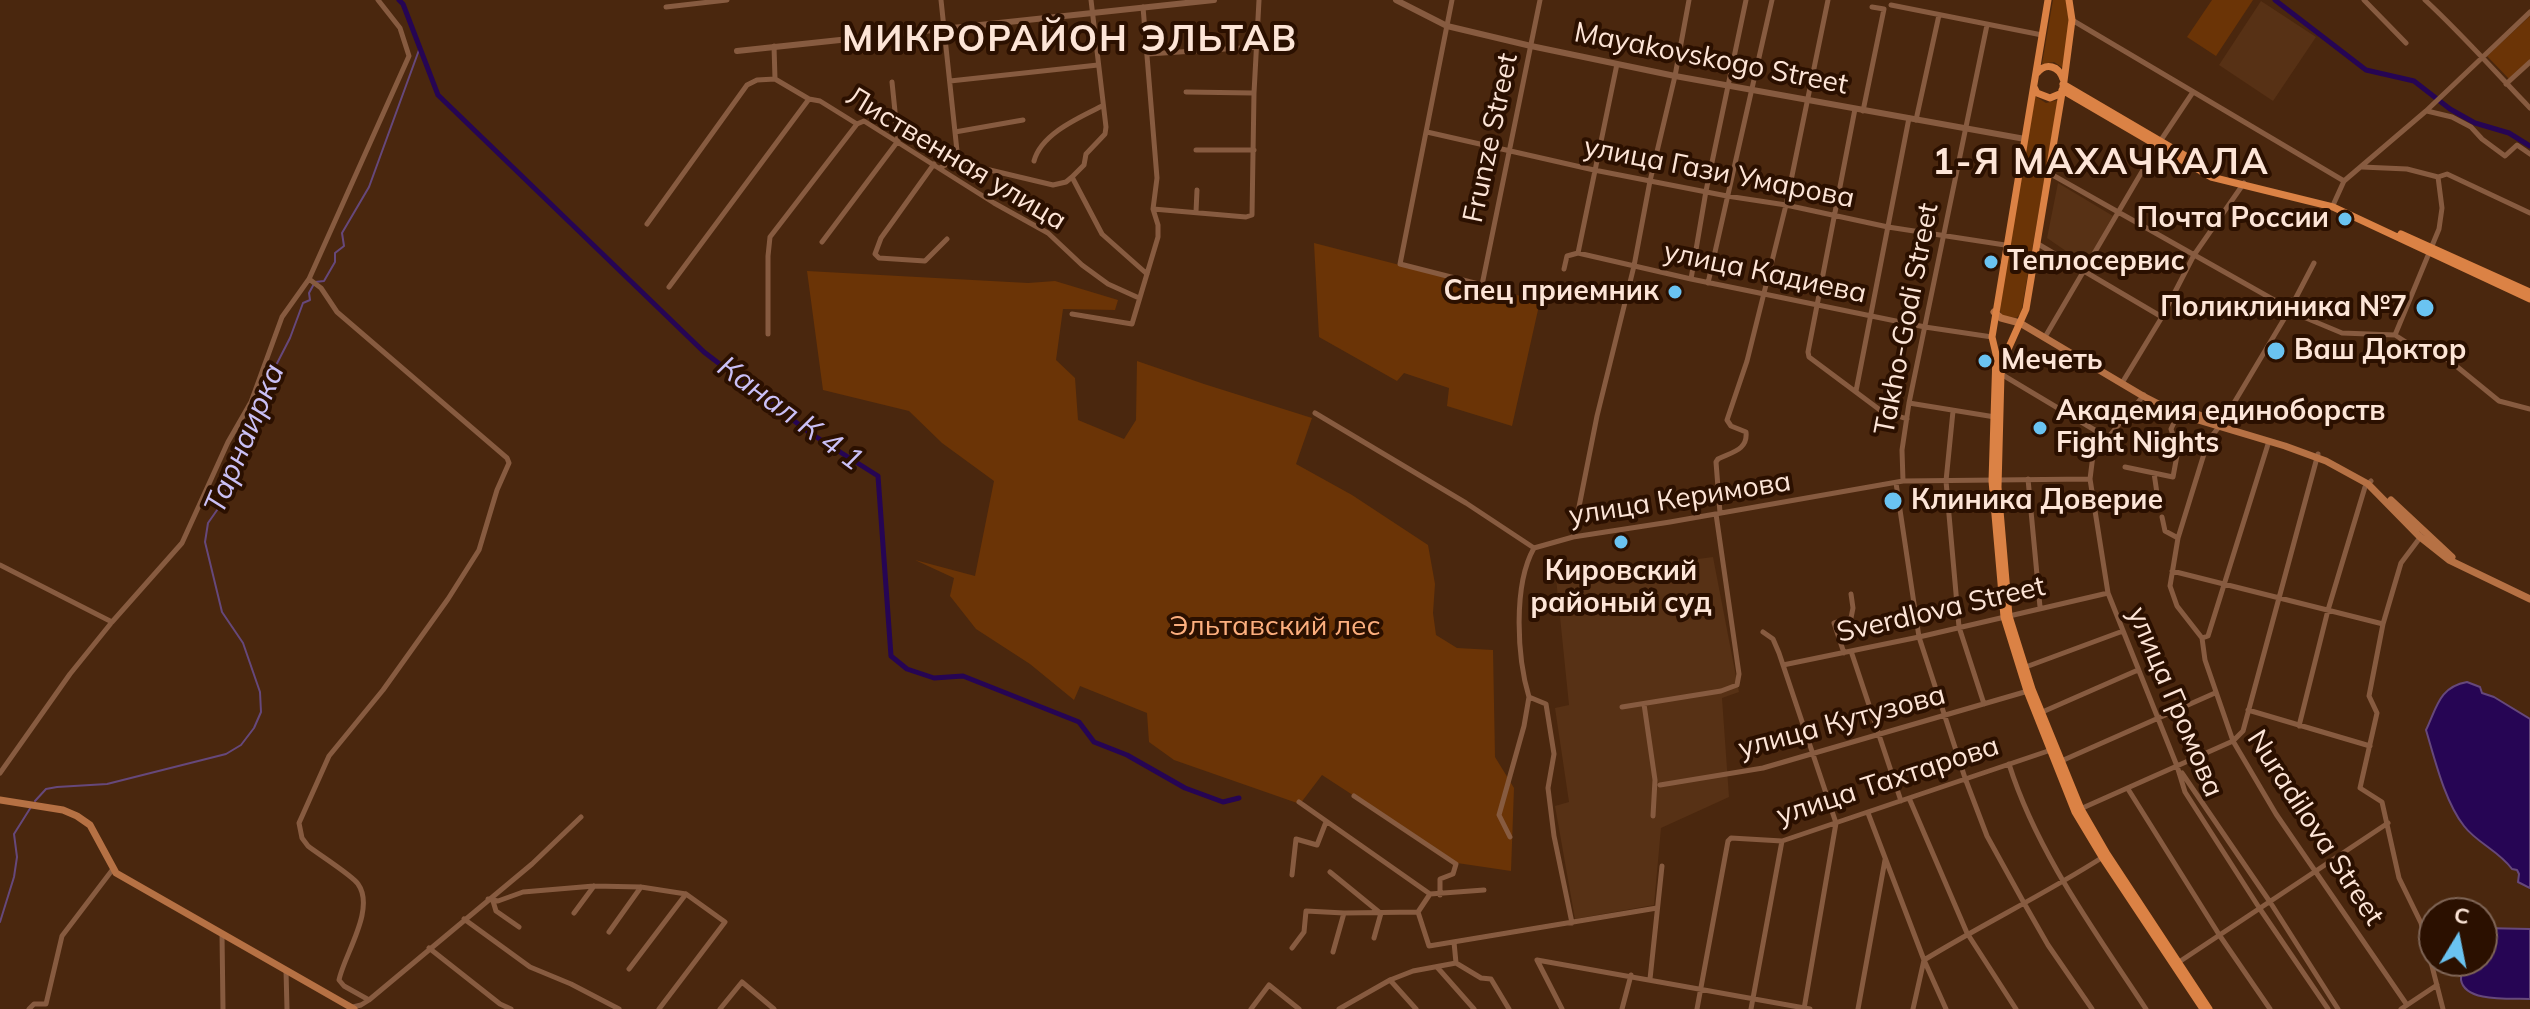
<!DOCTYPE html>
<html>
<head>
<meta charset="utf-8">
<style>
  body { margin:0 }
  #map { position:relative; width:2530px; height:1009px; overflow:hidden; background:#4a270e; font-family:Mulish,sans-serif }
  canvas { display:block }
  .north { position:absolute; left:2418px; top:897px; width:80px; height:80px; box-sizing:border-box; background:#2b1000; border:2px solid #7f6556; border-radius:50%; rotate:10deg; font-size:22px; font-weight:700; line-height:32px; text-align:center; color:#fde5d7 }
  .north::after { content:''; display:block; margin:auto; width:28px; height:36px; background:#6ac3f1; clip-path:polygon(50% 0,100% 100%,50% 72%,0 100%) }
</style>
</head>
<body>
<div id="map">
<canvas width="2530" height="1009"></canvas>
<div class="north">С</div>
</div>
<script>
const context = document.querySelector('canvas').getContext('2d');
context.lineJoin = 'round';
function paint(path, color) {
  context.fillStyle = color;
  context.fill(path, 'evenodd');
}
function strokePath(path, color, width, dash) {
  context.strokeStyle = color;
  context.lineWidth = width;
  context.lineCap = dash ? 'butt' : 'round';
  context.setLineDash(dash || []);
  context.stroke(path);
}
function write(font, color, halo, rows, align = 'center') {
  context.font = font + ' Mulish,sans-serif';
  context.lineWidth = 8;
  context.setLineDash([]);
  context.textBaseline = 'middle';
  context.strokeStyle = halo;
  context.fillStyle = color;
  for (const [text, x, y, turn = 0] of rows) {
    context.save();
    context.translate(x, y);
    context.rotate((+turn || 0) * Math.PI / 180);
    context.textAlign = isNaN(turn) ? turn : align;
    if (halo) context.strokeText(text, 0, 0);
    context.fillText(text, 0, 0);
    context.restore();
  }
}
paint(new Path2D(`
  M2261,1L2316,37L2273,101L2219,65Z
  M2058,183L2113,216L2085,264L2047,238Z
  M1713,557L1739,692L1722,698L1729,797L1661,828L1654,905L1575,919L1555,806L1569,802L1555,708L1569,705L1556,578Z`), '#573115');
paint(new Path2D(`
  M2053,0H2066L2069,21L2063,68L2054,62L2042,64Z
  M2212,0H2253L2216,56L2187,37Z
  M2530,16V61L2510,80L2487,56Z
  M2035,96L2046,103L2058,100L2021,314L2016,318L2002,315L1999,309Z
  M1314,243L1540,301L1512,426L1447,406L1449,388L1404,373L1397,381L1319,337Z
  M807,271L1028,283L1055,281L1118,300L1115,310L1063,309L1056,360L1075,378L1078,420L1124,439L1136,420L1137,361L1204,384L1312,418L1296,464L1352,495L1428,545L1435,584L1433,613L1436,635L1457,648L1493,650L1495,757L1514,788L1511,871L1457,863L1322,775L1300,804L1174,760L1149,742L1147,713L1080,686L1074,700L1030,664L976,629L950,596L954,578L915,560L975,576L994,481L942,443L909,411L823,390Z`), '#6b3406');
const water = new Path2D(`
  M2467,682L2480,687L2482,693L2494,697L2530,719V888L2518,882L2519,874L2517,870L2512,869C2499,851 2477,843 2464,826C2445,802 2435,760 2426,730C2437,707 2439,687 2467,682Z
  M2482,928L2530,929V999C2512,998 2465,1003 2461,980C2461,974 2462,967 2462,961H2482Z`);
paint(water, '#260554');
strokePath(water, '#66487b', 2);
strokePath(new Path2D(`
  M35,801L46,789L57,787L107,784L226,754L241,745L254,728L261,712L260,692L243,643L222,612L205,542L208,523L222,503L240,441L247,436L270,377L290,338L303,303L310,300L309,293L315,282L324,281L335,262V253L344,246L342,233L369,187L419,50
  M0,922L14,877L17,857L14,834L31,807`), '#66487b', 2);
strokePath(new Path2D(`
  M399,0L403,4L438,95L704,352L810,433L878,476L891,656L907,669L934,678L963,676L1079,722L1094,742L1127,755L1185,788L1223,802L1239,798
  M2275,0L2366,70L2414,81L2450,109L2475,123L2509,133L2530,146`), '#260554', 5);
strokePath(new Path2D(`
  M1091,0L1106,127L1105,134L1086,154L1084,165L1072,177L1102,234L1147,274
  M1452,0L1400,264L1506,291
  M2364,0L2406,43
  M2425,0C2461,33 2495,72 2530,108
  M1891,5L2042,35
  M666,7L727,0
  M2072,20L2344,181
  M774,46L775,79L809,99L820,101L857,124L864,121L994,203L1048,233L1082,265L1108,284L1139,298
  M1148,54L1256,47
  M950,81L1098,65
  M2506,84L2530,62
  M1186,92L1253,93
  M1855,109L1808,352L1809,357L1880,410L1907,419
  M1863,111L1884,9L1872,7
  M2427,111L2452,117L2471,127L2482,139L2505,156L2517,145L2530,154
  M1916,120L1939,15
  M955,132L1023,120
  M1427,132L1594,170L1727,196L1786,205L1888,227L2005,245
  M1196,150H1254
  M952,161L1053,185L1066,182L1072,177
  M1034,161C1041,134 1078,118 1102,106
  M934,164L881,238L875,254L879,258L925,261L947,239
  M2362,167L2407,169L2438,177L2447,174L2530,213
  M940,168L952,161L957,151L941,0
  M2049,173L2306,318L2342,333L2395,335L2412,346L2450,361L2499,401L2530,409
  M2334,203L2344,181L2426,111L2530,12
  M1153,209L1246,217L1252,215L1254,93L1259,0
  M1196,212L1197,190
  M647,224L747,85L757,80L775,79
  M822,242L898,141L892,82
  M2038,244L2162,317
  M1578,253L1691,279L1925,327L1992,337
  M2314,263L2290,309L2222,423L2208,441L2178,538L2170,586L2177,606L2202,638L2205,660L2233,741L2276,814L2407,1005
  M1564,269L1567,256L1578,253L1617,64
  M309,279L321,288L337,312L507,458L509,463L497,490L479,550L448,599L383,690L329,756L299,823L302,838L308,846C318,854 353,876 358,884C376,909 344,955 339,980L344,986L369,1000
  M1691,279L1706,191L1746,0
  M1708,283L1772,0
  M1482,285L1540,0
  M669,287L809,99
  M1072,314L1132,324L1158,237V225L1153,209L1157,178L1143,7
  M768,334V256L770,237L857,124
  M2395,335L2439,229L2442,208L2438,177
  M2045,337L2157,146L2193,92
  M2001,374L2108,438
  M2122,383L2162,317L2194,255L2244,183
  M1856,391L1909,118
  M2144,395L2093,455L2090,479L2108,593L2177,766L2185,792L2260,909L2328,1009
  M1909,403L1995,417
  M1953,411L1946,481L1959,627L1984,704
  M1315,413L1466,503L1534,548L1573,537L1670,522L1903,481L2090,479
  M2125,467L2173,477L2178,450L2171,429L2178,414
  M2154,473L2159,507
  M2028,479L2040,607
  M1903,481L1902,450L1909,403L1987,25
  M1896,483L1919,637L1965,778L1987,836L2024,903L2048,945L2092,1009
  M1720,513L1716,462L1718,459C1732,452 1748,450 1746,432L1731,426L1727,420L1747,361L1786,205L1828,0
  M2162,517L2165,531L2178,538
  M2422,535L2401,563L2383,624L2369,696L2377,713L2360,788L2382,802L2399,878L2421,923L2443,1009
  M1573,537L1597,416L1634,266L1650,181L1675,76L1689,0
  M1534,548C1513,585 1517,657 1529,697L1546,704L1554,754L1548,788L1554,836L1572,923
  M0,565L112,622
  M2172,571L2383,624
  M1763,632L1773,639L1779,653L1836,823L1804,1009
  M2202,638L2208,636L2269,441
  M1851,651L1901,801
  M1844,653L1834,623L1851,618L1853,608L1851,594
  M1783,665L1919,637L2108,593
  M2023,668L2123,631
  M1644,704L1655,780L1653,816
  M1622,707L1721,691L1737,685L1739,674L1716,514
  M2248,710L2370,746
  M2040,713L2138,670
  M2299,726L2328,610L2365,487L2371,481
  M2059,762L2215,693
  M2009,764C2037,853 2095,931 2146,1009
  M0,773L70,674L112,622L182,543L228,442L251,402L282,317L309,279L409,56L400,28L378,0
  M2182,773L2270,902L2338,1009
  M1660,785L1763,768L2028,691
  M2128,789L2220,936L2270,1009
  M1354,796L1456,864L1453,874L1440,879V895
  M1909,798L1967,933L2016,1009
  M1299,802L1430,894
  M2078,810L2233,741L2243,731L2318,454
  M1868,813L1924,960L1946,1009
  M1510,837L1499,815L1524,726L1529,697
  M1330,872L1379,912
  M1292,875L1296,839L1317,845L1326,822
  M1484,890L1430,894L1418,912L1429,946L1657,908
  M488,899L498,901L523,892L594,886L641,887L686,894L725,922L659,1009
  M493,901L496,911L519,927
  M574,913L594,886
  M464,919L530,967L571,984L619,1009
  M609,932L641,887
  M222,934L223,1009
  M1374,938L1381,913
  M429,948L500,1004L511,1009
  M1292,948L1304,932L1306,911L1344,913L1418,912
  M1333,952L1344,913
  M2179,962L2388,823
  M1456,963L1481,978L1491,979L1509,1009
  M1437,967L1474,1009
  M629,969L686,894
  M286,970L287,1009
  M1650,979L1662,866
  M1390,980L1416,1009
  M353,1007L361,1005L369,1000L532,864L581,817
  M29,1009L34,1004H46L62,936L113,869
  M720,1009L742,982L774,1009
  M1251,1009L1269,985L1299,1009
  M1339,1009L1390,980L1413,971L1456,963L1454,942
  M1562,1009L1537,960L1810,1009
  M1622,1009L1631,975
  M1697,1009L1728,841L1731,838L1782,841L2051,750
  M1751,1009L1782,841
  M1858,1009L1885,860
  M1913,1009L1924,960C1983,924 2045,894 2103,857
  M2401,1009L2437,985`), '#875b40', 5);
strokePath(new Path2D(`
  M1396,0L1447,26L1531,46L1675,76L2025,139
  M737,51L1214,0`), '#875b40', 6);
strokePath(new Path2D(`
  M1994,312L2001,318L2020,323L2143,396L2178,414L2285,446L2326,461L2368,484L2420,537L2449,560L2530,599
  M2173,406L2214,420
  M2391,500L2452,557
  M0,800L63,810L77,816L90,825L116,873L354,1009`), '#b67144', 7);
strokePath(new Path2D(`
  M2048,0L1992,337L1996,354L1992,481L2004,617L2027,691L2075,812L2102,857L2203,1009
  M2069,0L2072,20L2064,81L2026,309L2005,356L2001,374L1998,487L2009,616L2032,689L2081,809L2107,854L2209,1009
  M2037,73C2046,62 2059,66 2063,79
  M2063,84L2208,169
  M2034,87L2037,93L2050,98L2062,93
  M2062,90L2211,177L2333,207L2530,299
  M2401,234L2530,292`), '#db8245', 7);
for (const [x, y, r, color] of [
  [2345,219,8,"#6ac3f1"],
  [1991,262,8,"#6ac3f1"],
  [1675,292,8,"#6ac3f1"],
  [2425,308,10,"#6ac3f1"],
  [2276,351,10,"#6ac3f1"],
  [1985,361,8,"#6ac3f1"],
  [2040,428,8,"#6ac3f1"],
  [1893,501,10,"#6ac3f1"],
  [1621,542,8,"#6ac3f1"]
]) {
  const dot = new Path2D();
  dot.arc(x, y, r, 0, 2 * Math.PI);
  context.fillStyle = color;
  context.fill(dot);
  strokePath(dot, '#2b1000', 3);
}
write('28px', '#fde5d7', '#2b1000', [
  ["Mayakovskogo Street",1711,59,11],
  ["Frunze Street",1491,138,-78],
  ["Лиственная улица",956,159,31],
  ["улица Гази Умарова",1719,173,11],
  ["улица Кадиева",1765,273,12],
  ["Takho-Godi Street",1907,319,-79],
  ["улица Керимова",1680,499,-9],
  ["Sverdlova Street",1941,610,-13],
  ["улица Громова",2175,702,67],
  ["улица Кутузова",1842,722,-15],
  ["улица Тахтарова",1888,781,-18],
  ["Nuradilova Street",2315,828,57]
]);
write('bold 28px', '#fde5d7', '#2b1000', [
  ["Почта России",2329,219,"right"],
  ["Теплосервис",2007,262],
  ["Спец приемник",1659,292,"right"],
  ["Поликлиника №7",2407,308,"right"],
  ["Ваш Доктор",2294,351],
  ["Мечеть",2001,361],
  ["Академия единоборств",2056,412],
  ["Fight Nights",2056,444],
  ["Клиника Доверие",1911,501],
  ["Кировский",1621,572,"center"],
  ["районый суд",1621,604,"center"]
], 'left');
write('28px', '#fdaf7e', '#2b1000', [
  ["Эльтавский лес",1275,627]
]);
write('italic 30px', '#cac0f6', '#2b1000', [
  ["Канал К 4 1",790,414,36],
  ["Тарнаирка",245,439,-67]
]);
context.letterSpacing = '2px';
write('bold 36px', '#fde5d7', '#2b1000', [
  ["МИКРОРАЙОН ЭЛЬТАВ",1070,40],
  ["1-Я МАХАЧКАЛА",2101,163]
]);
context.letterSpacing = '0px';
</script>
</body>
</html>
